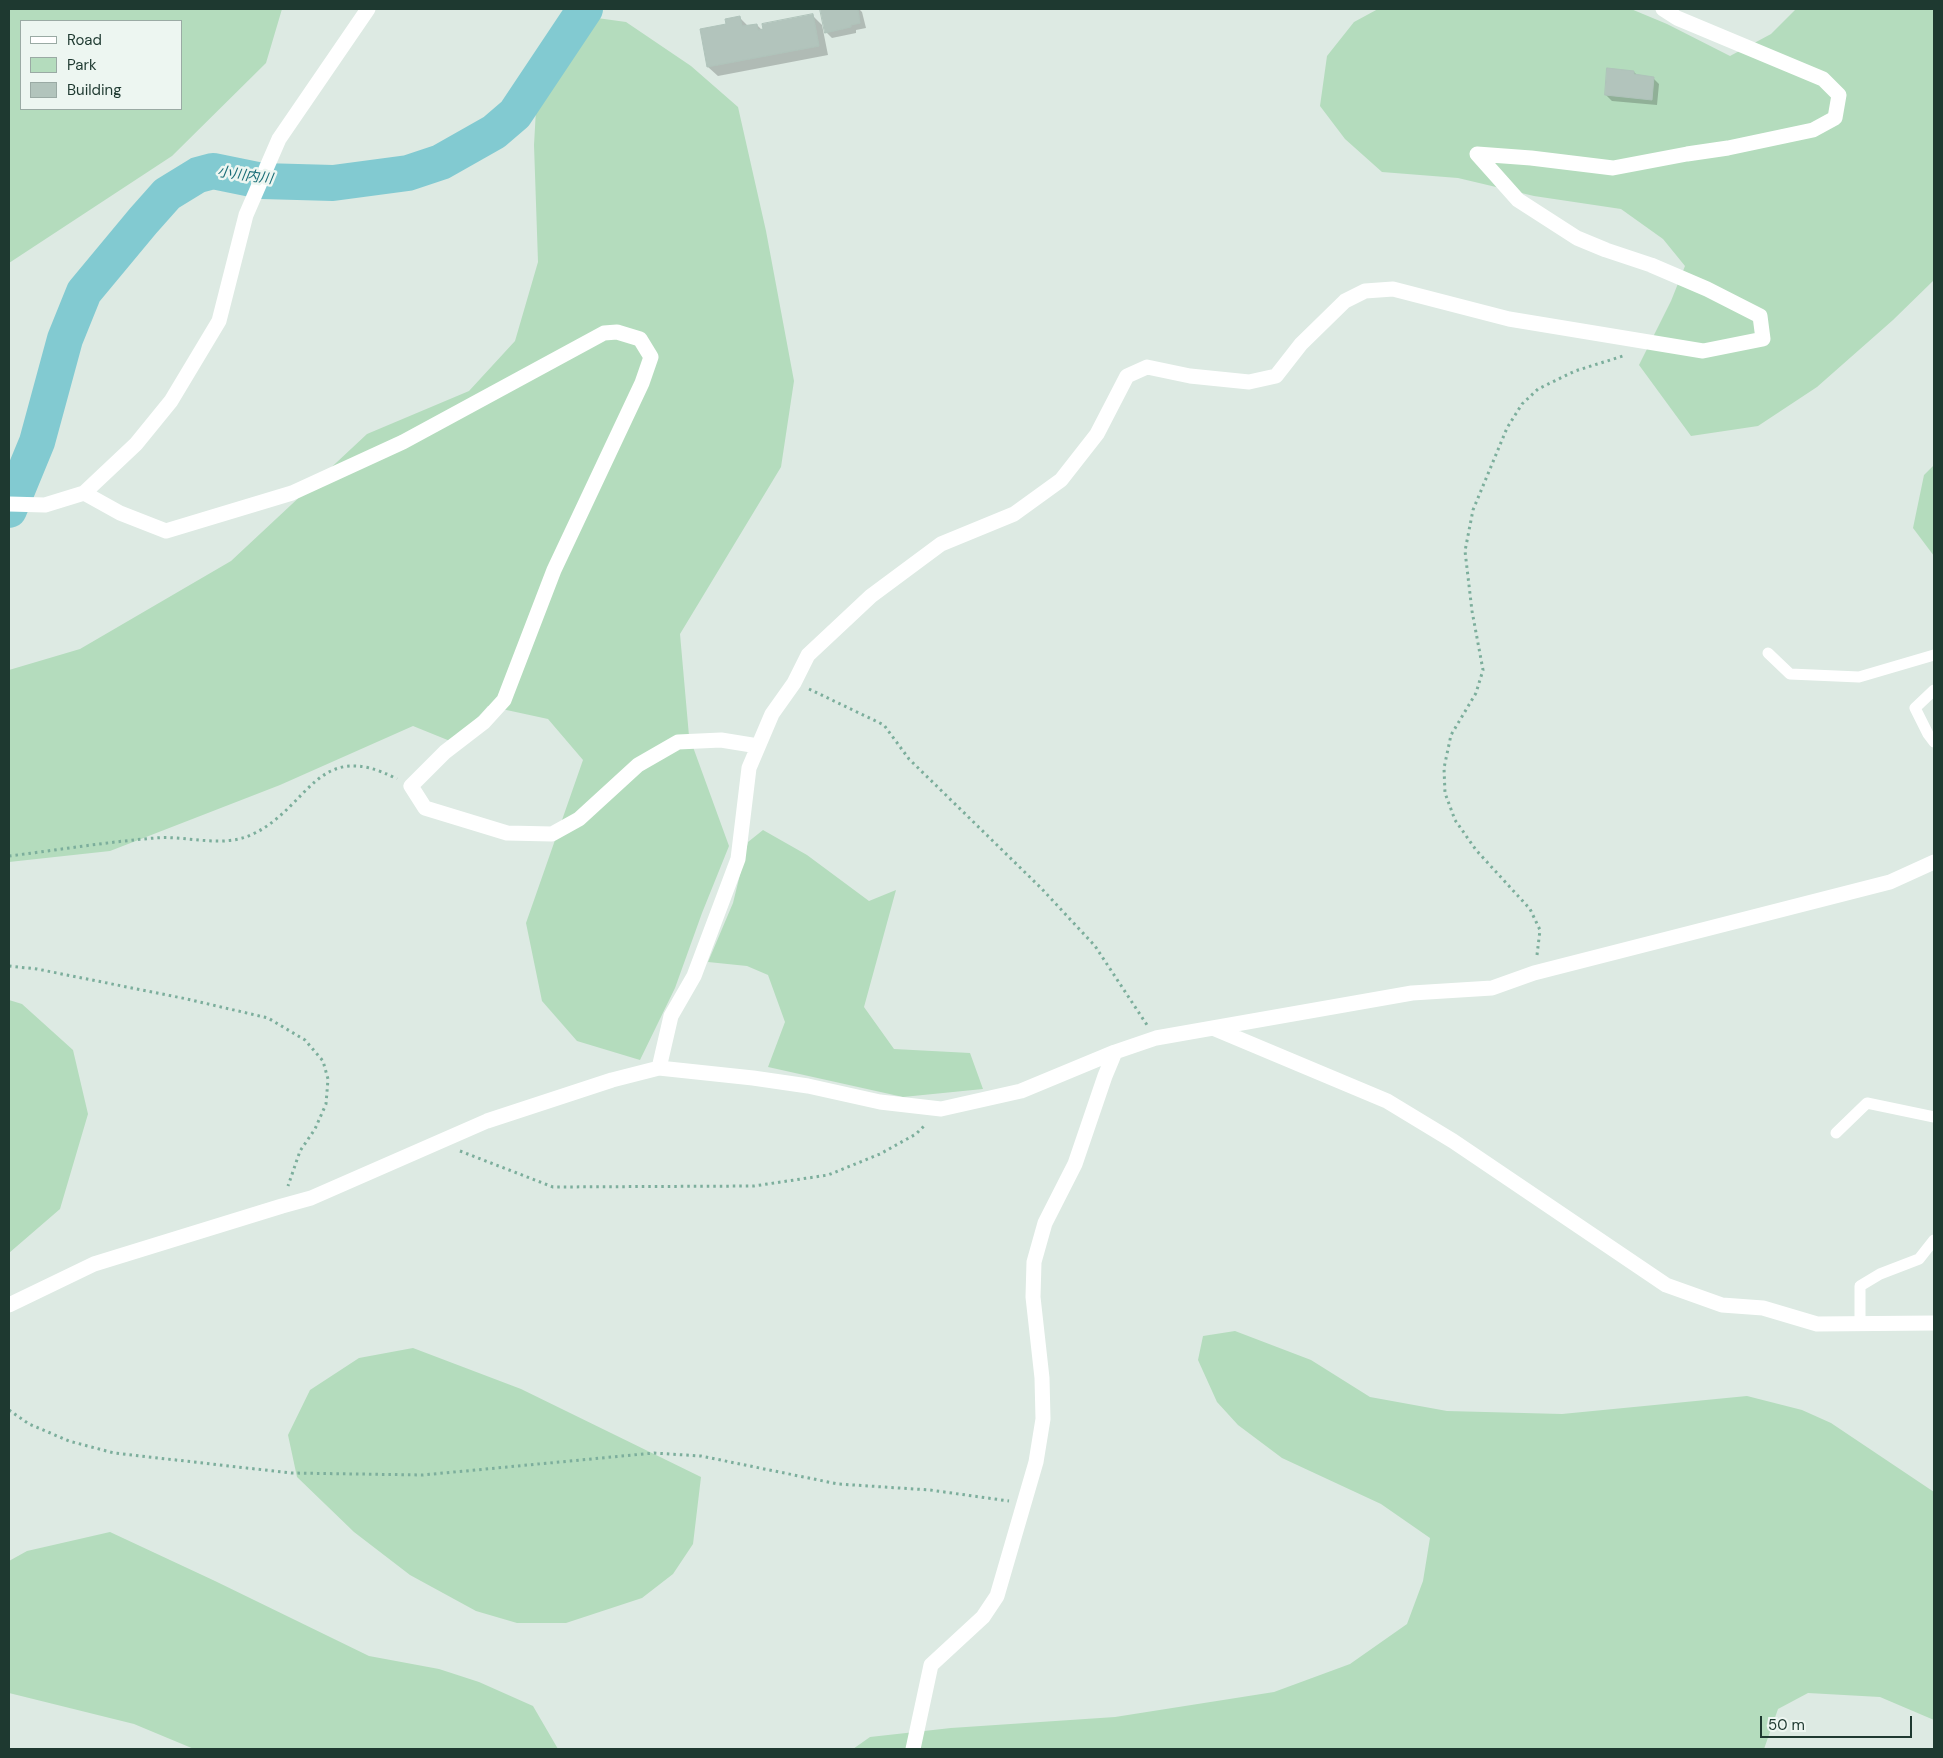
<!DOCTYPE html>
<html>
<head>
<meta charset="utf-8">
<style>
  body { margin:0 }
  #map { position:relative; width:1943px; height:1758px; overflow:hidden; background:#ddeae3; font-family:"DM Sans",sans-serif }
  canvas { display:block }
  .frame { position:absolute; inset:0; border:10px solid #1e3930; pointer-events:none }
  .legend { position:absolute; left:20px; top:20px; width:162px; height:90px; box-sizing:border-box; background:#edf6f1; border:1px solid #9aaaa4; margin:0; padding:6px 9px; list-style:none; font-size:15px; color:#1e3930 }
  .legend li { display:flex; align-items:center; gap:10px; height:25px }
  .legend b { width:25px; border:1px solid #9aaaa4 }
  .scale { position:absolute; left:1760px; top:1716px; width:152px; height:22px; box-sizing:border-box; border:2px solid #1e3930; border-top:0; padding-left:6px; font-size:15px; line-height:18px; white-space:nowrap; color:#1e3930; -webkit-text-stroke:4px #edf6f1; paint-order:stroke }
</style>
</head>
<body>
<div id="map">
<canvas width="1943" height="1758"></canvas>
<div class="frame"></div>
<ul class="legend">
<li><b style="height:6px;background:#fff"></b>Road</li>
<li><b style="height:14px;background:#b4dcbd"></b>Park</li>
<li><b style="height:14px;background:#b2c4bc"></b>Building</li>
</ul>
<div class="scale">50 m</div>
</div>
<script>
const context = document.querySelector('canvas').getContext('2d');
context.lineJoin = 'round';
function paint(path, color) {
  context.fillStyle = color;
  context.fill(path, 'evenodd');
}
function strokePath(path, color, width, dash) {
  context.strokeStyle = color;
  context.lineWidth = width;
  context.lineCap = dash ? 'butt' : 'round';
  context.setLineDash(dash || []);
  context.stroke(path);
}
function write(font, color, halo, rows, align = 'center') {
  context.font = font + ' "DM Sans","Noto Sans JP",sans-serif';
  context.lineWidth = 5;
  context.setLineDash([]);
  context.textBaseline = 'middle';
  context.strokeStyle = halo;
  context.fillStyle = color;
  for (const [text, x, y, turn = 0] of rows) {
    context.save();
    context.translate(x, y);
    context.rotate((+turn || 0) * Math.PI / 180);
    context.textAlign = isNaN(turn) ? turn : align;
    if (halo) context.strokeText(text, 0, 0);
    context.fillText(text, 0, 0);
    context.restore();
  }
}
paint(new Path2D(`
  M9,9H282L266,63L172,156L9,263ZM181,21V109H21V21Z
  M1378,9H1631L1667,24L1730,56L1771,34L1796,9H1934V280L1893,320L1817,387L1758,426L1691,436L1639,365L1671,301L1685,266L1663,239L1621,209L1534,196L1458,178L1382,172L1345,139L1320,106L1327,56L1354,22Z
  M568,14L626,22L691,66L738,107L766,231L794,381L781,467L680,634L689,736L729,846L702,913L675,988L640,1060L577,1041L542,1001L526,923L583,760L548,719L488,706L455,743L413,726L280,785L110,851L9,862V670L80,649L231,561L367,434L469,391L515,341L538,262L534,145L539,56Z
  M1934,465V556L1913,528L1924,475Z
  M763,830L807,855L869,901L896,890L864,1007L894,1049L970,1053L983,1089L903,1097L768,1067L785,1022L768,975L747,966L708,962L733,903L748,842Z
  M9,1000L22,1004L73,1050L88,1114L60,1209L9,1253Z
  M1235,1331L1311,1360L1370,1397L1447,1411L1562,1414L1747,1396L1802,1410L1831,1423L1934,1492V1720L1880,1697L1808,1693L1778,1709L1764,1749H853L870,1737L951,1728L1115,1717L1274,1692L1350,1664L1407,1624L1423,1581L1430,1538L1381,1504L1282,1458L1238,1425L1217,1402L1198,1360L1203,1336Z
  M413,1348L521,1389L701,1477L693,1544L673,1574L642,1598L566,1623H517L476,1611L410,1575L354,1532L297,1477L288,1435L310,1390L359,1358Z
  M110,1532L215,1581L369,1656L439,1669L479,1682L533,1706L558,1749H194L134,1724L9,1693V1561L27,1551Z`), '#b4dcbd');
paint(new Path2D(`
  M821,9H859L862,12L866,28L856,30V33L832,38L826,32Z
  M813,16L822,25L828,55L718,76L708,67L701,30L728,25L740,18L749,27L757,25L762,30Z
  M1634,72L1638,76L1653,78L1659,84L1657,105L1612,101L1606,95Z`), '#0003');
strokePath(new Path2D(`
  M9,510L37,442L65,339L84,292L143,221L167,194L198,175L213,171L262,181L333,183L408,173L441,162L494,132L515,114L585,9`), '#82cad1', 36);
const building = new Path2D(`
  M820,9H858L860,23L851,25V27L825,33Z
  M813,14L819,46L707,67L700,29L726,24L725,19L740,16L742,26L757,24L758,30L763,29L762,24Z
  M1607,68L1634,71V74L1654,77L1652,100L1605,95Z`);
paint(building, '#b2c4bc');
strokePath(building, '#afc3ba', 1);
strokePath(new Path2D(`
  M809,689L884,725L909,759L1041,888L1095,946L1147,1025
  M9,856C58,850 106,842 155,838C187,835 222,849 253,834C310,807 317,737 397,779
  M1537,955L1540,930L1530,909L1476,850L1455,820L1445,793L1444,768L1451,735L1476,693L1483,670L1472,611L1465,551L1473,510L1507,428L1522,404L1538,389L1575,371L1623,356
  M9,966L37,969L187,999L268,1018L305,1040L323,1061L328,1079L326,1104L315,1129L300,1151L288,1186
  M460,1151L553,1187L754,1186L828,1175L880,1154L916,1134L926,1124
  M9,1410L29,1424L69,1441L114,1453L291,1473L423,1475L654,1453L701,1456L838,1484L930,1490L1009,1501`), '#7cae9c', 3, [2.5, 4]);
strokePath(new Path2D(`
  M1768,653L1790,674L1859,677L1934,655
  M1934,690L1915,708L1928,734L1934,742
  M1836,1133L1867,1103L1934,1117
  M1860,1323V1286L1880,1274L1919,1259L1934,1240`), '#fff', 11);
strokePath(new Path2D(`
  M84,493L120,513L166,531L292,493L403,442L604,333L617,332L640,339L651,357L642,383L554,570L504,700L484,722L445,752L411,786L425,808L507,833L552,834L579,819L638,765L678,742L721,740L758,746
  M9,504L45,505L84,493L136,444L171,401L219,321L246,215L279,139L368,9
  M1213,1028L1387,1101L1453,1141L1666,1285L1722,1305L1763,1308L1817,1324L1934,1323
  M659,1068L671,1016L694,976L738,859L749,768L772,714L794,683L808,655L871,596L941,544L1014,514L1061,480L1097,434L1127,376L1147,367L1190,376L1249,382L1276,376L1301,344L1345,301L1365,291L1393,289L1509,319L1703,351L1763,339L1760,316L1707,289L1651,265L1606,250L1577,238L1518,200L1477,154L1531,158L1613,168L1687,154L1728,148L1813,130L1835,118L1839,95L1823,79L1677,18L1663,9
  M9,1305L94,1264L282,1206L311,1198L487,1121L612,1080L659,1068L753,1078L808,1086L880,1102L941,1109L1021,1091L1115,1052L1156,1038L1412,993L1492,988L1534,973L1890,882L1934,862
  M913,1749L931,1665L983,1617L997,1596L1036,1462L1043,1419L1042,1378L1033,1297L1034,1262L1045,1223L1075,1164L1105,1076L1115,1052`), '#fff', 15);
write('italic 14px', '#186c76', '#edf6f1', [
  ["小川内川",245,176,8]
]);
</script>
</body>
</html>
